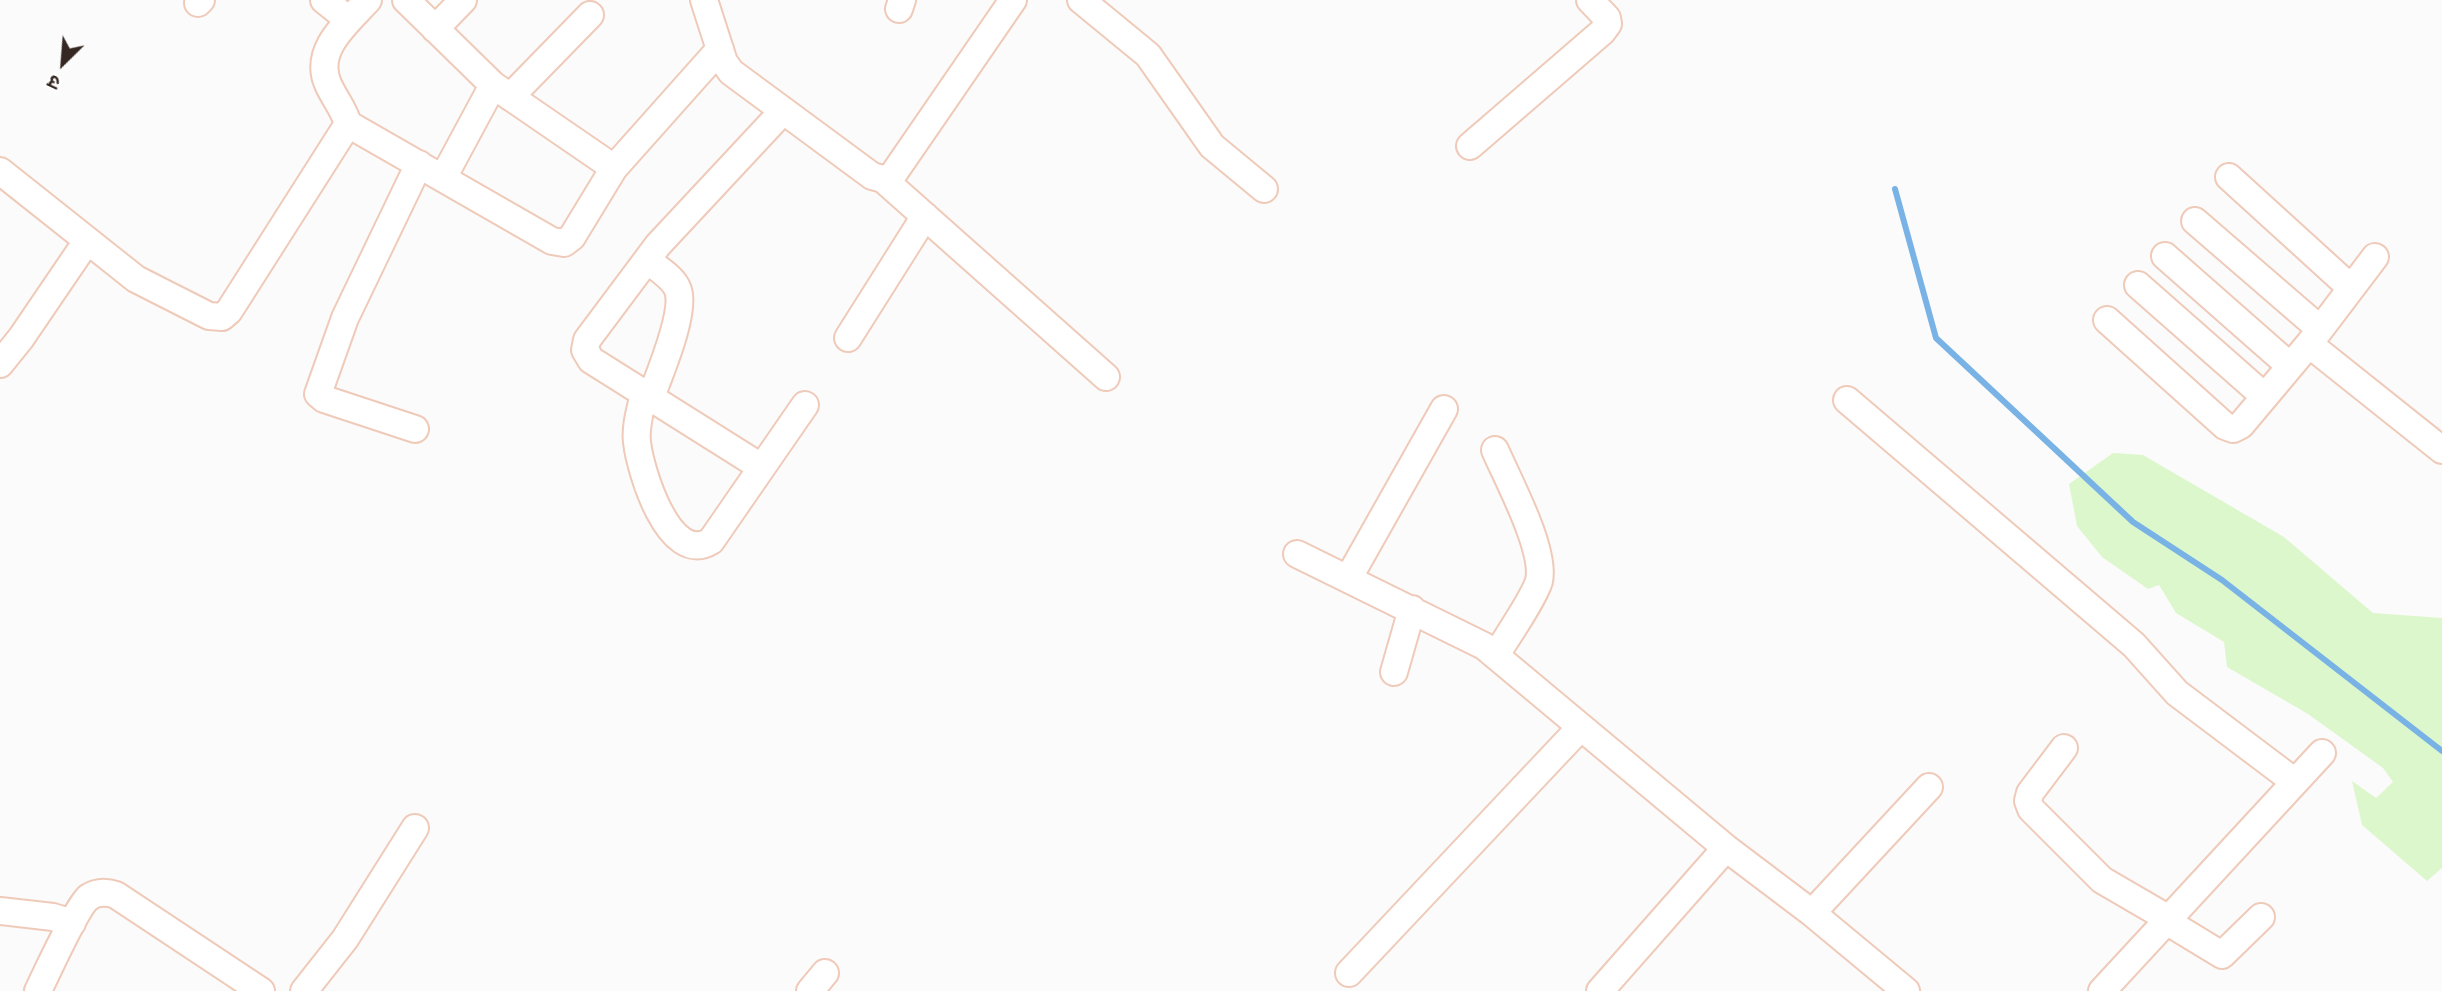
<!DOCTYPE html>
<html>
<head>
<meta charset="utf-8">
<style>
  body { margin:0 }
  #map { position:relative; width:2442px; height:991px; overflow:hidden; background:#fbfbfb; font-family:"Roboto Serif","Noto Sans Devanagari",serif }
  canvas { display:block }
  .north { position:absolute; left:28px; top:28px; width:70px; height:70px; -webkit-text-stroke:5px #fff; paint-order:stroke; rotate:205deg; font-size:19px; font-weight:700; line-height:28px; text-align:center; color:#352721 }
  .north::after { content:''; display:block; margin:auto; width:24px; height:32px; background:#352721; clip-path:polygon(50% 0,100% 100%,50% 72%,0 100%) }
</style>
</head>
<body>
<div id="map">
<canvas width="2442" height="991"></canvas>
<div class="north">उ</div>
</div>
<script>
const context = document.querySelector('canvas').getContext('2d');
context.lineJoin = 'round';
function paint(path, color) {
  context.fillStyle = color;
  context.fill(path, 'evenodd');
}
function strokePath(path, color, width, dash) {
  context.strokeStyle = color;
  context.lineWidth = width;
  context.lineCap = dash ? 'butt' : 'round';
  context.setLineDash(dash || []);
  context.stroke(path);
}
paint(new Path2D(`
  M2113,453L2143,455L2284,537L2373,613L2442,618V868L2427,881L2362,825L2352,781L2376,798L2393,782L2383,768L2308,714L2227,667L2224,642L2176,613L2159,585L2148,589L2102,557L2077,526L2069,484Z`), '#ddf7cd');
strokePath(new Path2D(`
  M1895,189L1936,338L2133,522L2222,580L2442,751`), '#79b3e5', 6);
const minor = new Path2D(`
  M324,0L349,20
  M406,0L493,85L614,168
  M704,0L724,62L731,72L872,176L883,179L892,176L1013,0
  M1081,0L1148,55L1212,146L1264,189
  M198,3L201,0
  M899,9L902,0
  M435,29L463,0
  M510,97L590,15
  M348,124L552,241L564,243L572,237L614,168L720,49
  M1470,146L1602,32L1608,24L1607,18L1590,0
  M0,171L136,279L209,316L222,317L229,311L348,124C344,109 334,98 328,84C313,50 347,23 368,0
  M2229,177L2351,288
  M443,178L493,85
  M883,179L1106,377
  M2195,221L2320,329
  M2165,256L2290,366
  M647,260C657,268 674,278 678,290C686,313 659,375 651,397
  M2138,285L2264,396
  M2107,320L2225,426L2233,429L2241,425L2309,344L2375,257
  M848,338L925,216
  M2309,344L2442,450
  M0,364L21,338L87,241
  M644,393C641,408 635,426 637,442C640,470 669,567 711,541L805,405
  M1847,400L2134,645L2177,693L2295,782
  M415,429L324,399L318,394L345,318L419,164
  M1495,450C1508,480 1546,550 1539,581C1534,598 1507,637 1496,655
  M761,467L591,360L585,350L587,340L658,245L783,111
  M1297,554L1484,646L1726,848L1812,913L1906,991
  M1348,579L1444,409
  M1394,672L1412,609
  M2064,748L2030,793L2028,801L2031,809L2102,880L2169,919
  M0,911L53,917L72,923
  M1812,913L1929,787
  M2166,921L2222,955L2261,917
  M1349,973L1580,728
  M38,991C46,974 78,905 89,897C97,892 107,892 116,895L261,991
  M304,991L345,939L415,828
  M810,991L825,973
  M1600,991L1726,848
  M2102,991L2322,753`);
strokePath(minor, '#efcab9', 30);
strokePath(minor, '#fff', 26);
</script>
</body>
</html>
